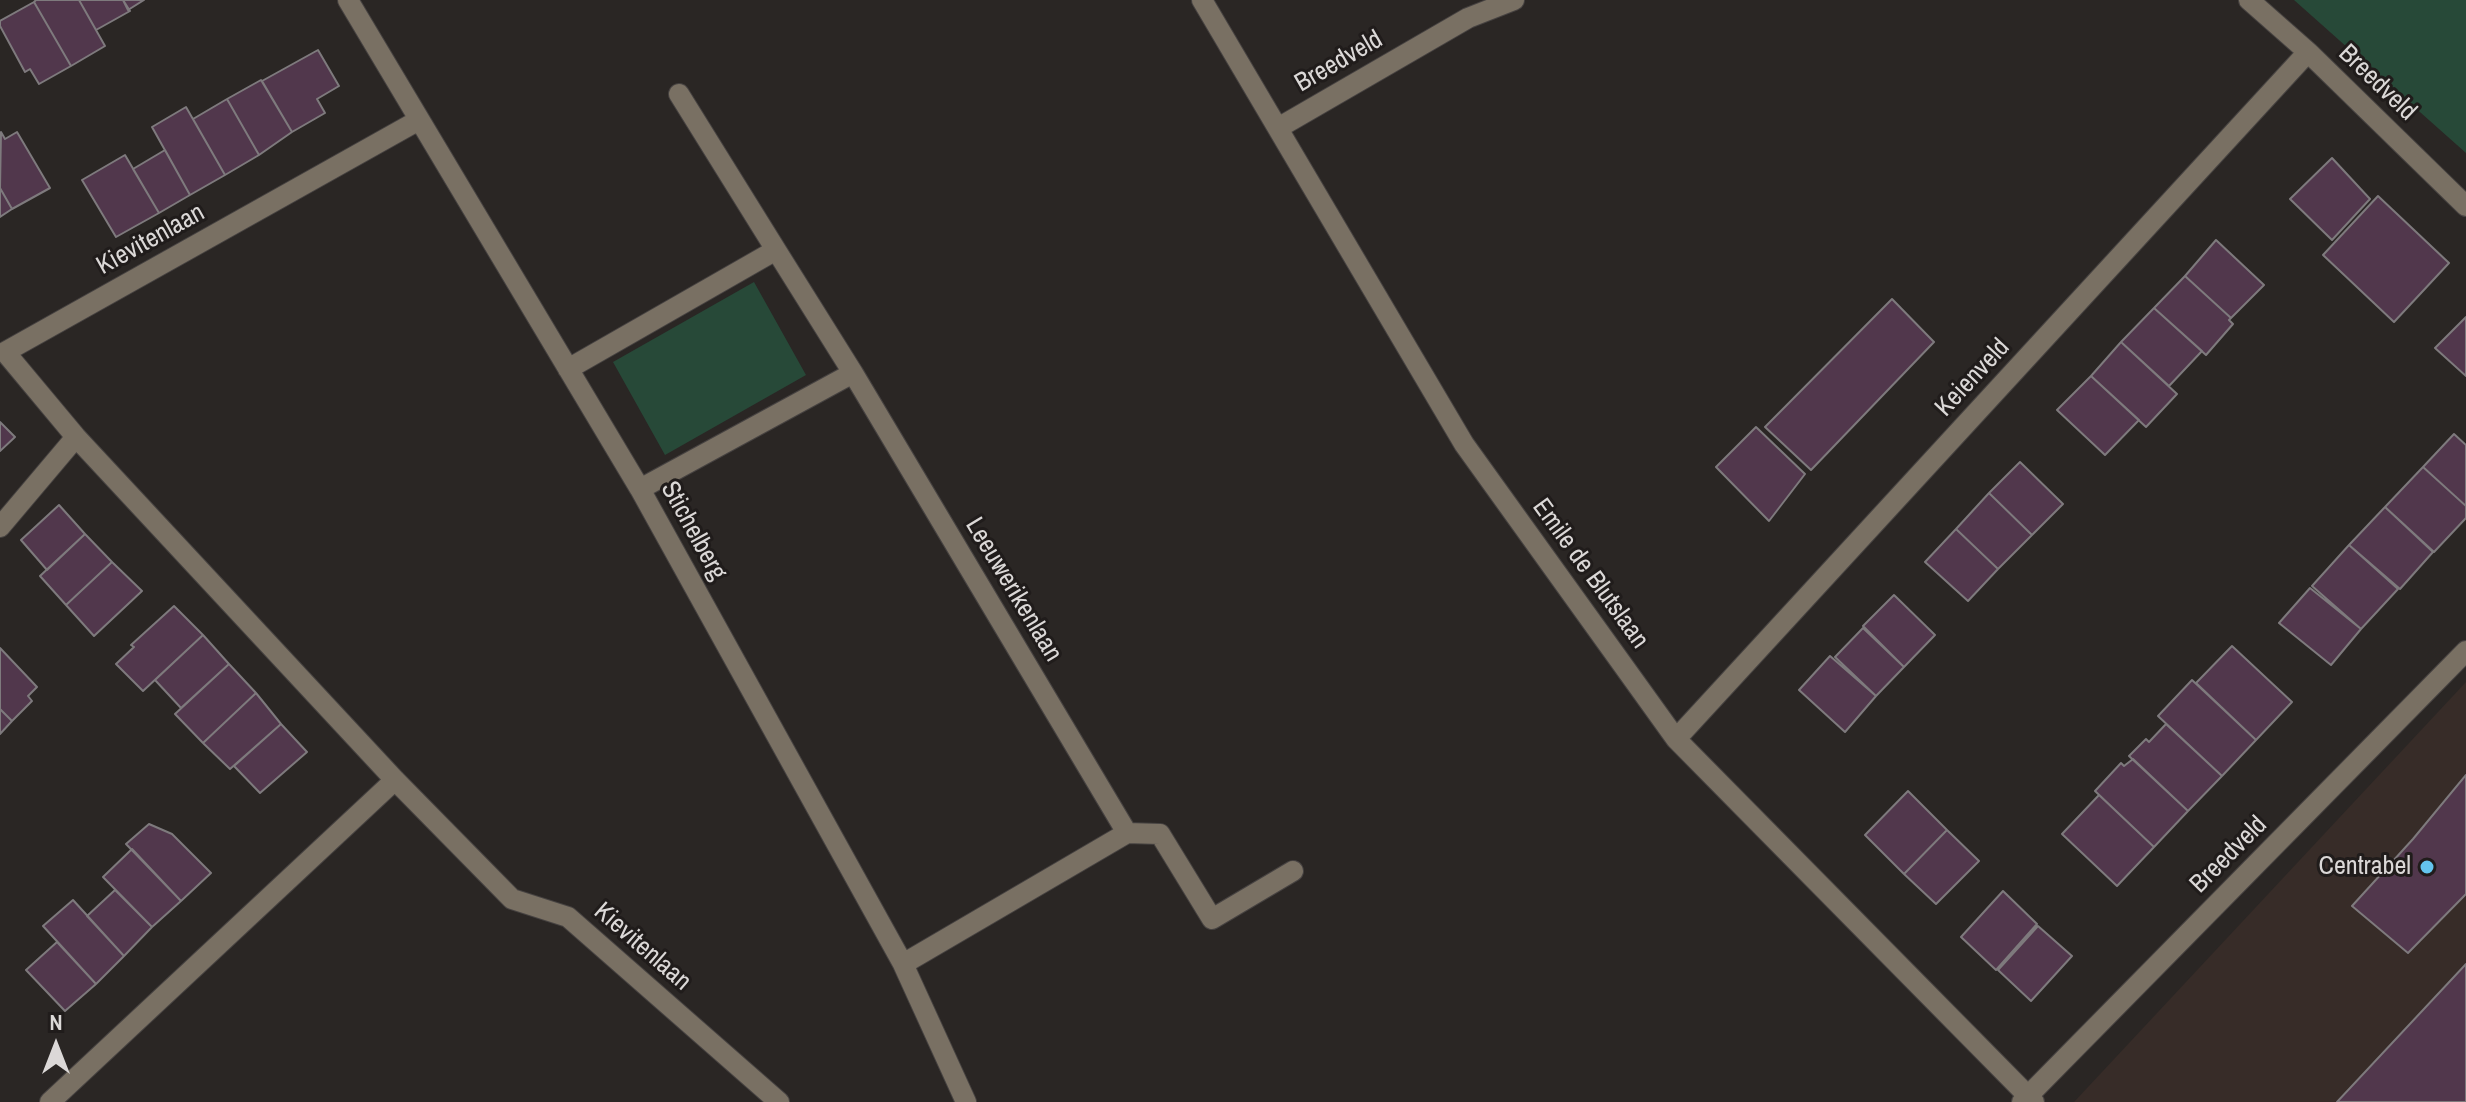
<!DOCTYPE html>
<html>
<head>
<meta charset="utf-8">
<style>
  body { margin:0 }
  #map { position:relative; width:2466px; height:1102px; overflow:hidden; background:#2a2624; font-family:"Archivo Narrow",sans-serif }
  canvas { display:block }
  .north { position:absolute; left:16px; top:1006px; width:80px; height:80px; -webkit-text-stroke:6px #201c1b; paint-order:stroke; rotate:0deg; font-size:22px; font-weight:700; line-height:32px; text-align:center; color:#dbd8d7 }
  .north::after { content:''; display:block; margin:auto; width:28px; height:36px; background:#dbd8d7; clip-path:polygon(50% 0,100% 100%,50% 72%,0 100%) }
</style>
</head>
<body>
<div id="map">
<canvas width="2466" height="1102"></canvas>
<div class="north">N</div>
</div>
<script>
const context = document.querySelector('canvas').getContext('2d');
context.lineJoin = 'round';
function paint(path, color) {
  context.fillStyle = color;
  context.fill(path, 'evenodd');
}
function strokePath(path, color, width, dash) {
  context.strokeStyle = color;
  context.lineWidth = width;
  context.lineCap = dash ? 'butt' : 'round';
  context.setLineDash(dash || []);
  context.stroke(path);
}
function write(font, color, halo, rows, align = 'center') {
  context.font = font + ' "Archivo Narrow",sans-serif';
  context.lineWidth = 6;
  context.setLineDash([]);
  context.textBaseline = 'middle';
  context.strokeStyle = halo;
  context.fillStyle = color;
  for (const [text, x, y, turn = 0] of rows) {
    context.save();
    context.translate(x, y);
    context.rotate((+turn || 0) * Math.PI / 180);
    context.textAlign = isNaN(turn) ? turn : align;
    if (halo) context.strokeText(text, 0, 0);
    context.fillText(text, 0, 0);
    context.restore();
  }
}
paint(new Path2D(`
  M2466,682V1102H2074Z`), '#372c28');
paint(new Path2D(`
  M2294,0H2466V153Z
  M754,282L806,375L665,455L613,362Z`), '#274938');
const building = new Path2D(`
  M36,0H79L105,46L71,66L34,2Z
  M79,0H123L130,11L96,30Z
  M123,0H144L128,10Z
  M34,2L71,66L39,84L30,69L25,72L0,26V21Z
  M318,50L339,86L317,99L325,113L292,132L262,81Z
  M261,80L292,132L259,155L227,99Z
  M227,99L259,155L225,175L193,119Z
  M186,107L225,175L190,195L152,127Z
  M1,132L5,139L17,132L50,188L12,209L0,188Z
  M165,150L190,195L159,213L133,169Z
  M125,155L159,213L116,237L82,180Z
  M2332,158L2370,199L2332,240L2290,199Z
  M0,188L12,209L0,217Z
  M2378,196L2449,263L2394,322L2323,255Z
  M2216,240L2264,285L2231,318L2185,276Z
  M2185,276L2231,318L2229,320L2233,324L2206,355L2154,308Z
  M1892,299L1934,342L1811,470L1765,427Z
  M2154,308L2202,351L2169,386L2121,342Z
  M2466,317V376L2435,348Z
  M2121,342L2177,394L2146,427L2091,376Z
  M2091,376L2139,420L2105,455L2057,410Z
  M0,422L15,437L0,451Z
  M1756,427L1805,474L1769,521L1716,467Z
  M2454,434L2466,445V506L2423,467Z
  M2020,462L2063,504L2032,535L1989,493Z
  M2423,467L2466,506V518L2434,552L2385,507Z
  M1989,493L2032,535L1998,569L1956,529Z
  M59,505L85,534L47,570L21,540Z
  M2385,507L2433,552L2400,589L2349,545Z
  M1956,529L1998,569L1968,601L1925,562Z
  M85,534L112,562L66,605L40,576Z
  M2349,545L2398,589L2361,629L2312,586Z
  M112,562L142,591L94,636L66,605Z
  M2310,588L2361,629L2331,665L2279,623Z
  M1894,595L1935,635L1904,667L1863,626Z
  M174,606L203,635L143,691L116,664L134,647L131,645Z
  M1863,628L1904,667L1876,696L1835,657Z
  M203,635L229,664L181,708L155,680Z
  M2232,646L2292,702L2256,740L2196,683Z
  M0,648L37,687L28,696L32,701L12,721L0,709Z
  M1830,656L1876,696L1845,732L1799,690Z
  M229,664L256,693L203,743L175,714Z
  M2192,680L2256,740L2222,776L2158,716Z
  M256,693L281,724L230,769L203,743Z
  M0,709L12,721L0,734Z
  M281,724L307,752L260,793L234,766Z
  M2166,724L2222,776L2188,811L2129,756L2146,739L2149,742Z
  M2133,759L2188,811L2154,847L2095,791L2121,763L2124,766Z
  M2466,775V894L2408,953L2352,906L2413,839Z
  M1908,791L1947,830L1904,874L1865,835Z
  M2099,795L2154,847L2117,886L2062,834Z
  M149,824L172,834L211,873L181,901L126,844Z
  M1947,830L1979,861L1936,904L1904,874Z
  M132,849L181,901L152,927L103,877Z
  M115,890L152,927L124,956L87,916Z
  M2003,891L2037,924L1996,970L1961,937Z
  M73,900L124,956L96,984L43,926Z
  M2038,926L2072,956L2031,1001L1998,970Z
  M57,942L96,984L65,1011L26,970Z
  M2466,964V1102H2337Z`);
paint(building, '#51374c');
strokePath(building, '#7e7a7d', 2);
const minor = new Path2D(`
  M348,0L640,489L903,964L966,1102
  M1202,0L1464,444L1676,739L2034,1102
  M2249,0L2308,52L2466,206
  M679,94L776,250
  M419,120L5,352L76,437L395,780L512,899L568,917L779,1102
  M1278,128L1468,18L1514,0
  M568,369L776,250L853,373L1127,833L903,964
  M640,489L853,373
  M0,527L76,437
  M1676,739L2308,52
  M1127,833L1160,834L1212,919L1293,871
  M50,1102L395,780
  M2022,1102L2466,651`);
strokePath(minor, '#464241', 22);
strokePath(minor, '#797063', 20);
for (const [x, y, r, color] of [
  [2427,867,8,"#64c5ee"]
]) {
  const dot = new Path2D();
  dot.arc(x, y, r, 0, 2 * Math.PI);
  context.fillStyle = color;
  context.fill(dot);
  strokePath(dot, '#201c1b', 3);
}
write('26px', '#dbd8d7', '#201c1b', [
  ["Breedveld",1339,62,-30],
  ["Breedveld",2377,83,44],
  ["Kievitenlaan",151,240,-29],
  ["Keienveld",1973,378,-47],
  ["Stichelberg",693,531,61],
  ["Emile de Blutslaan",1590,574,54],
  ["Leeuwerikenlaan",1013,590,59],
  ["Breedveld",2229,855,-45],
  ["Kievitenlaan",642,947,41]
]);
write('26px', '#dbd8d7', '#201c1b', [
  ["Centrabel",2411,867]
], 'right');
</script>
</body>
</html>
